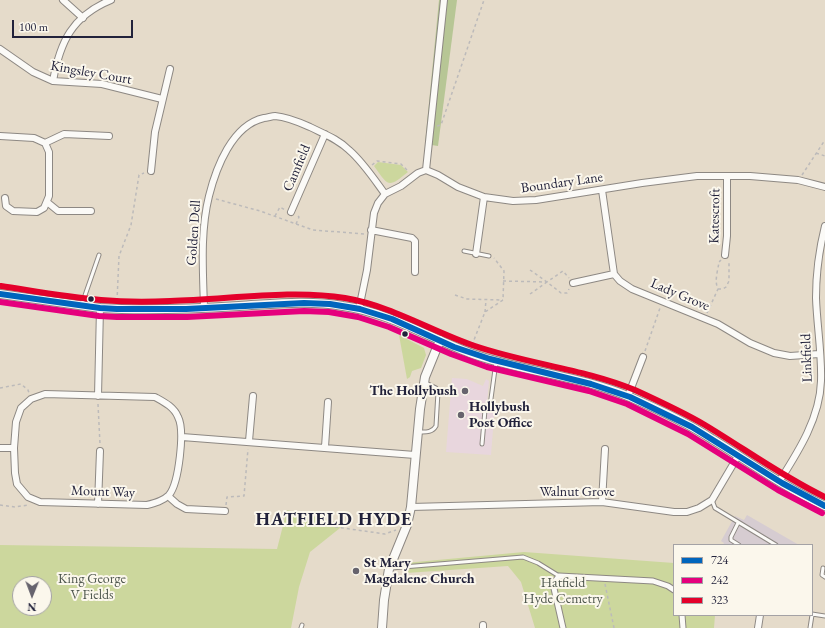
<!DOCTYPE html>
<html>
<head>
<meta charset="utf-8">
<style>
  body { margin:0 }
  #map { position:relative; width:825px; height:628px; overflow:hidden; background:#e5dbca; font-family:"EB Garamond",serif }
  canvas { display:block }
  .legend { position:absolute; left:673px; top:544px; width:140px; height:72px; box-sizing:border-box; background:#fbf7ec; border:1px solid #a4a2a5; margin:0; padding:5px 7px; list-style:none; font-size:12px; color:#22223b }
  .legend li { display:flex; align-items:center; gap:8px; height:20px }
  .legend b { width:20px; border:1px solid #a4a2a5 }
  .north { position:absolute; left:12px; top:576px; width:40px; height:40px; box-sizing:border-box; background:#fbf7ec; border:1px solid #a4a2a5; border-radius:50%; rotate:181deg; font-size:11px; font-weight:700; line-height:16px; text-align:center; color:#22223b }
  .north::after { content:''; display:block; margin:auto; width:14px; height:18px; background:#66636d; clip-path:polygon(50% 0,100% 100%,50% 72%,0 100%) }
  .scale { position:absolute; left:12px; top:20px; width:121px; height:18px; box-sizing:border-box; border:2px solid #22223b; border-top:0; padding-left:5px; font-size:12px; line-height:14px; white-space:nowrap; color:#22223b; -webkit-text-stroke:3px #fbf7ec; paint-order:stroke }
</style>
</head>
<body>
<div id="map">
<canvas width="825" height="628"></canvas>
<ul class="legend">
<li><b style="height:5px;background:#0065bd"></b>724</li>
<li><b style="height:5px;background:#e5007d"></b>242</li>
<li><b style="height:5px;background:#e4002b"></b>323</li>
</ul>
<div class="north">N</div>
<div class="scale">100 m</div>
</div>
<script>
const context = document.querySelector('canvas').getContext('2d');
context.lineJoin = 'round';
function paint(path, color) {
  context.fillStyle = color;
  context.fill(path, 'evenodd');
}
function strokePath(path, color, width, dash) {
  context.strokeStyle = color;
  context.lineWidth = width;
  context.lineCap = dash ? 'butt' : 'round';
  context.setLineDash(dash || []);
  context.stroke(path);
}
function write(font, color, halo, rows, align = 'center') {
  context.font = font + ' "EB Garamond",serif';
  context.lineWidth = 4;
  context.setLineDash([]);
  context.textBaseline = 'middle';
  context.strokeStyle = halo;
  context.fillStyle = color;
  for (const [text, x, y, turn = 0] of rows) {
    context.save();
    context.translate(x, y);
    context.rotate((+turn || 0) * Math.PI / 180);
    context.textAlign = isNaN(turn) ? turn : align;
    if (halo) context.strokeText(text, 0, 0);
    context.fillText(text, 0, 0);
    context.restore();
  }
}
paint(new Path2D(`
  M452,378L467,379L483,386L486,379L489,381L487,403L495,404L491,455L446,452Z`), '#e8d6dd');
paint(new Path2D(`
  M747,515L799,545H723L724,543L721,541L735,516L744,520Z`), '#d6ccd1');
paint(new Path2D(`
  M378,162L401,165L408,172C388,188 389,187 374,166Z
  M399,335L424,348L426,355L421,368L412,371L410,377L407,379Z
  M287,510L345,524L310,552L299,587L291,628H0V545L277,549ZM20,584H44V608H20Z
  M524,552L674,563V615H715L714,628H535L521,582L508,566L406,573L405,563Z`), '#ccd79d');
paint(new Path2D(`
  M439,0H457L438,146L425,144Z`), '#b7c695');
const service = new Path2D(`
  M464,251L489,256
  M82,304L99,255
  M419,432C425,432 432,433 436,426L438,392L436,388L426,383
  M482,444L485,410L490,406L496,362
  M712,500L715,508L776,545
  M738,523L731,537V540L739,545
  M391,568L523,557L538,563L559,576
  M823,568L822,575L825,577
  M812,614L825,616
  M301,628L302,625
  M810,628L812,615`);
const pedestrian = new Path2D(`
  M682,615L683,628
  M563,628L553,584L559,576L653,581L668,586L674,590`);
const minor = new Path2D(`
  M63,0L83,18
  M0,49L33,72L53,81L102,84L162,99
  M53,81C60,42 72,16 111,0
  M0,136L34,138L45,143L49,152V196L44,208L37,212L13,211L6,206L5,198
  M45,143L64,134L109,136
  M426,170L444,0
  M151,171L155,132L170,69
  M602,190L614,274L620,281L632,289L718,324L750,343L774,353L790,356L819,354
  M47,202L58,211H91
  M291,212L325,134
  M371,230L412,238L415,241V272
  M476,254L484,197
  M725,255L727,236V176
  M573,283L614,274
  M204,308C203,271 200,232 209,196C216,168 232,125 264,118C267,118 272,116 275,116C287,117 299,122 310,127C324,134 338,139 349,150C363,162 374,179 385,194
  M359,309L367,270L374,213L378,203L385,194L401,186L418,173L426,170L438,175L458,187L484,197L513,201L536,200L642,183L697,176H750L798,180L825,187
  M45,394L155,397C164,402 174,407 178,417C185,430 179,483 169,495C163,501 155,503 147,505L40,502L28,497L17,484L15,473L14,448L16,422L21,408L31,399Z
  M98,396L100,308
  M628,396L643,357
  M182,437L415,455
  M249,441L253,396
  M325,447L328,402
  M0,448H14
  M779,482C798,452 820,418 821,381C822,354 817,326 816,298C816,273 819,250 825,226
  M168,496L177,504L186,509L225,511
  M602,502L605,449
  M98,504L100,451
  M411,507L602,502L674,512H687L699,508L712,500L738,456
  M483,625V628
  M758,628L760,615`);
const tertiary = new Path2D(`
  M0,294L100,308C147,311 191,309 239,306C274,304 308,300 343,306C388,312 428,337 470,353C522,372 579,375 630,397C658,409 686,422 712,439C750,462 785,488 825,506
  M382,628L384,600L389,569L407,525L411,507L420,409L425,377L440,340`);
strokePath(service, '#8d8883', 5);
strokePath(pedestrian, '#8d8883', 7);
strokePath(minor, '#8d8883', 8);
strokePath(tertiary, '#8d8883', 10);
strokePath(new Path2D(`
  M437,126L441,125L484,0
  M816,153L825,156
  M372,165L377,161L401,164L409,172
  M802,175L825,140
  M216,199L260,211L313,230L365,234
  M275,216L280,207L285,210
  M296,224L299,217L298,216
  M530,270L547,282
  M503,281L547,282L563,271L569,278
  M718,289H723L726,287L729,281V261
  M530,294L547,282L561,293H567L569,289
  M455,295L467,299L503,300
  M117,301L119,256L131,225L139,175L144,173
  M485,312L486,300
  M707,313L718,289C714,281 718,270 719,262L721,260
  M472,345L485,312L503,300L504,271L494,258
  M645,351L660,308
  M0,388L21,384L28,390L29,393
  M98,404L100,444
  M0,505L15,507L28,505
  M226,505L227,497L244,496L248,449
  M329,526L385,534L396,530
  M605,584L614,628`), '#bcbaba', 1.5, [3, 3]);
strokePath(service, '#fbfaf7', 3);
strokePath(pedestrian, '#fbfaf7', 5);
strokePath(minor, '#fbfaf7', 6);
strokePath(tertiary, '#fbfaf7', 8);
strokePath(new Path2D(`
  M0,294L100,308L117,309H186L304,303L330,304L360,309L392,319L454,347L490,359L591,384L630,397L692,427L782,483L825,506`), '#0065bd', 6);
strokePath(new Path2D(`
  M0,302L99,316L117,317H187L304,311L329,312L358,317L389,327L451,354L487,367L589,391L627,404L688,434L778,490L822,513`), '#e5007d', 6);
strokePath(new Path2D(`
  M1,286C34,291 67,297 101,300C124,302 147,302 170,301C226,300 290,289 345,298C392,306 431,331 475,346C528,364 584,369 635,390C659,401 683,412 705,425C745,449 783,477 825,497`), '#e4002b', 6);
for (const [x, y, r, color] of [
  [91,299,3.5,"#22223b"],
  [405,334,3.5,"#22223b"],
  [465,391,4,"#66636d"],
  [461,415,4,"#66636d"],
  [356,571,4,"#66636d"]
]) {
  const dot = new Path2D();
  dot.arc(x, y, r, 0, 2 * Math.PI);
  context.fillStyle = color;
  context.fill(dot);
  strokePath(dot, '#fbf7ec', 1.5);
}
write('14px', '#22223b', '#fbf7ec', [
  ["Kingsley Court",91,73,10],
  ["Camfield",297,168,-67],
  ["Boundary Lane",562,183,-8],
  ["Katescroft",715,216,-89],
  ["Golden Dell",194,233,-86],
  ["Lady Grove",680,295,23],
  ["Linkfield",807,358,-92],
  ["Mount Way",103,492,2],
  ["Walnut Grove",577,492]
]);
write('bold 14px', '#22223b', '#fbf7ec', [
  ["The Hollybush",457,391,"right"],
  ["Hollybush",469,407],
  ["Post Office",469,423],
  ["St Mary",364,563],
  ["Magdalene Church",364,579]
], 'left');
write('14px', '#4f574e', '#fbf7ec', [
  ["King George",92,579],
  ["V Fields",92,595],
  ["Hatfield",563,583],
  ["Hyde Cemetry",563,599]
]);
context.letterSpacing = '1px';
write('bold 18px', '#22223b', '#fbf7ec', [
  ["HATFIELD HYDE",334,520]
]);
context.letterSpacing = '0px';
</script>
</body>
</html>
